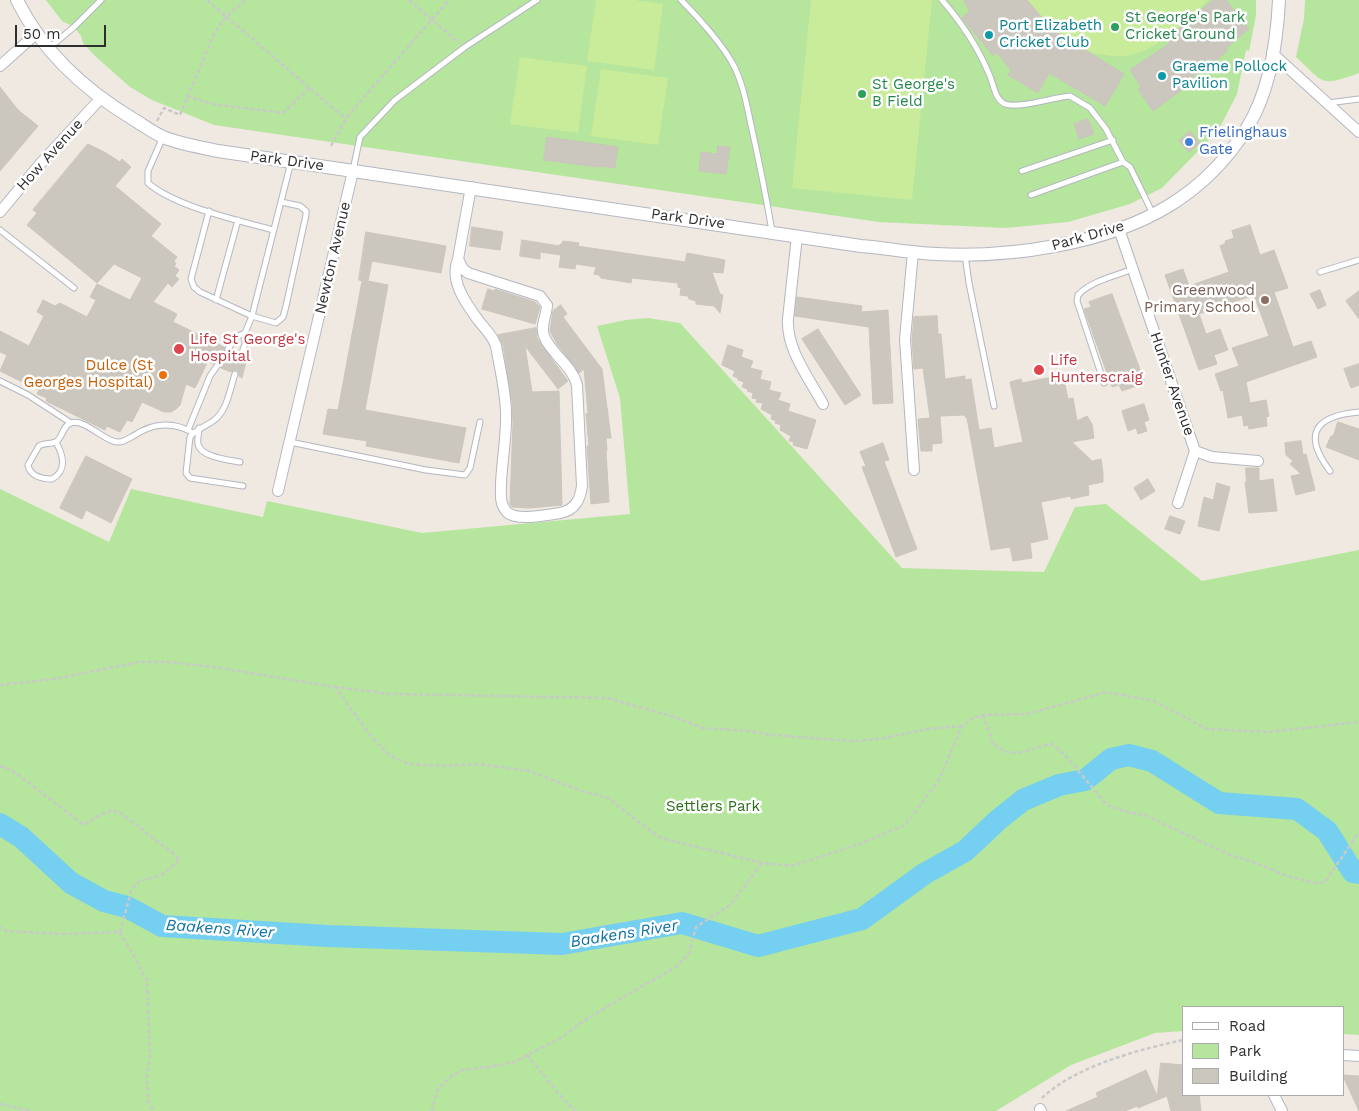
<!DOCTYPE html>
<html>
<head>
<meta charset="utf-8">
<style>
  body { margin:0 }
  #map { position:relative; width:1359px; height:1111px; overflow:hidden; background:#efe9e1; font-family:"Work Sans",sans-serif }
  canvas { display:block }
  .legend { position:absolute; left:1182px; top:1006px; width:162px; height:90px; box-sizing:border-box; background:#fff; border:1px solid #ababab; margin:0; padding:6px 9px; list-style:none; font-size:15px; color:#2e2e2e }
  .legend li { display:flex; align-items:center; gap:10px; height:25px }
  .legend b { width:25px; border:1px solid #ababab }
  .scale { position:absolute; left:15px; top:25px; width:91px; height:22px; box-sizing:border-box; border:2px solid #2e2e2e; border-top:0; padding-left:6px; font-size:15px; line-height:18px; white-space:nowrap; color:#2e2e2e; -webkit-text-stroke:4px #fff; paint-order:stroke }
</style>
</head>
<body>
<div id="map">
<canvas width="1359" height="1111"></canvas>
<ul class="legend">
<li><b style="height:6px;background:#fff"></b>Road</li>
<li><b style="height:14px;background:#b6e59e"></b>Park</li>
<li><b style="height:14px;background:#cbc7bf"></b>Building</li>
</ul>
<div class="scale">50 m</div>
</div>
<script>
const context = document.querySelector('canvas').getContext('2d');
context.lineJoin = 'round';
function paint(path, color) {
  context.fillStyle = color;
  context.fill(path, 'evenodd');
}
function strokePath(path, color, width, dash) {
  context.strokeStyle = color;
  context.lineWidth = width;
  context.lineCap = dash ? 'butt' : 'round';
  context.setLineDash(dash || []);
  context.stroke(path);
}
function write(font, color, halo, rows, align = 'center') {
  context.font = font + ' "Work Sans",sans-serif';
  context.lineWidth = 5;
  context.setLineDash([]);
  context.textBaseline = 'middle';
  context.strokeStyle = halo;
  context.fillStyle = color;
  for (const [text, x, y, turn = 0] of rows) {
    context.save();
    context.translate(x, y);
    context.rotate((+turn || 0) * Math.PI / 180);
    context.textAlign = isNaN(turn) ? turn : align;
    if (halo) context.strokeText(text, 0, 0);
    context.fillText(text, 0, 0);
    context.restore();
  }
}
paint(new Path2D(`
  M46,0H1256V15L1249,51L1246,50L1237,94L1221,125L1208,141L1162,188L1130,204L1068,222L1005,228L879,222L214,125L152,100L130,87L95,56L83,43L81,36L74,27L62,21Z
  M1305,0H1359V73C1320,87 1325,84 1296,57L1304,19Z
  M648,318L680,323L902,568L1044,572L1075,507L1106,504L1202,581L1359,550V1035L1343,1034V1007H1183V1031L1155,1033L1071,1065L996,1111H0V489L109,542L131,489L263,517L267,501L422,533L630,514L620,398L597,326L626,320Z`), '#b6e59e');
paint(new Path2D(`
  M596,0H634L663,4L654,70L587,61Z
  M811,0H932L912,200L792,188Z
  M974,0H1208C1189,21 1155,52 1126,56C1115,58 1102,54 1091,53L1124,74L1105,106L1020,55Z
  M520,57L587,66L578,133L510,124Z
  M601,69L668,78L658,145L591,136Z`), '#c9ec9a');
strokePath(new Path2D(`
  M0,824L21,837L71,883L104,901L127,907L162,926L328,936L562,944L682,923L758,946L862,919L924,874L965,851L998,820L1023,800L1059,785L1085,780L1111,759L1129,755L1152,761L1219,803L1297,809L1327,831L1353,872L1359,873`), '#75cff0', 22);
const building = new Path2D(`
  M964,0H1027L1052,29L1124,74L1105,106L1049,73L1038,93L1008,75L1011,70L996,52L993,56L962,18L969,11Z
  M1213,0H1226L1249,29L1226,48L1228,50L1213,63L1212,61L1192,78L1194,81L1153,111L1138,89L1141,87L1130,70L1170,43L1168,41L1172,38L1170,36Z
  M0,87L18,110L38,126L0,171Z
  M1088,119L1094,134L1079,139L1074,124Z
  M1190,131L1200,143L1189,152L1179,141Z
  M547,137L618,147L615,168L597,166V167L544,160Z
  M88,144L106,153L120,162L122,159L131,167L115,186L161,224L151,236L177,257L174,261L176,264L174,266L179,270L175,276L179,279L172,287L168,283L153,302L177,314L173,322L224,347L226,353H229L232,351L237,354V357L239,360L247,358L242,378L239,376V373L237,370H234L231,372L221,368L219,362L213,364L208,361L195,388L186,384L180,405L176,409L171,412H164L142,402L132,422L127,420L120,432L107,426L105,430L46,401L47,398L37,394L39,390L0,371L7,355L0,352V331L29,346L44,316L37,312L43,300L55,306L60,303L87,317L96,300L90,297L97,284L130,300L142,278L114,264L97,283L27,225L37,213L33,210Z
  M718,146L730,147L726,174L699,171L701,152L717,154Z
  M1250,225L1260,255L1274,250L1288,288L1274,292L1293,347L1311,341L1317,357L1246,382L1250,403L1266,400L1269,416L1266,417L1267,426L1249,429L1248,425L1244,426L1242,415L1228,418L1223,390L1221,391L1215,374L1239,366L1232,348L1269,336L1254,295L1199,314L1206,334L1220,329L1228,350L1214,355L1217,364L1199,370L1165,275L1183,269L1189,286L1229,272L1220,246L1226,243L1225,241L1234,238L1232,231Z
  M472,227L503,232L500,250L470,246Z
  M366,232L446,246L441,273L372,261L368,281L388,285L365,410L466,428L459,463L366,446L367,441L323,434L328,409L338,410L362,281L359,280Z
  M522,240L559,246L560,244H562L563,241L579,243L578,246L584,247L685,262L687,253L725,260L723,273L712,272L720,294L723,295L720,313L714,306L696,304V301L689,299L688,296L680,295L681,288L678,287V283L632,278L631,283L601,278L599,275L594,274L596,267L576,264L575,269L559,267L561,255L540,252V259L520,256Z
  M488,289L494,291L495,289L535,302L540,307L535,324L482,309Z
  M1320,290L1326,305L1318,309L1310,294Z
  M1359,291V319L1346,301Z
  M1112,294L1145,383L1122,391L1119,385L1112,387L1084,309L1091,307L1089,302Z
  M797,297L862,306L861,312L888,310L893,403L873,404L869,327L795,316Z
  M561,305L567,314L563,317L602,369L611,438H606L607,451H606L609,502L591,504L587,446H589L586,414L588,413L584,369L579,373L557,344L550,331L553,311Z
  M937,316L938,334H941L945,379L965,376V380L971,379L979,430L991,428L994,448L1023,442L1010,382L1021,379L1022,383L1063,375L1068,399L1073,398L1077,421L1087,416L1092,424L1094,438L1072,442L1092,461L1101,459L1103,473V482L1088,485L1089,495L1071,499V496L1041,502L1048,539L1030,543L1032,558L1013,561L1010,547L991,550L967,418H966L965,415L940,416L942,443L932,444V451H921L918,419L930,418L923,368L914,369L912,339L914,317Z
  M536,328L537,338L542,346L568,381L558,389L525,346L532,392L559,391L562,505L529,508L512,507L510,504L513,422L512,402L503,345L498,335Z
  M818,329L861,395L845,405L802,339Z
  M728,345L743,350L741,357L753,361L750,368L762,371L760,379L771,382L769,390L781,393L778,400L790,404L788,411L816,420L807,449L793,445L794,442L789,441L791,436L780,430L781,425L775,423L776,421L771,419L772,415L761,409L763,403L756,402L757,399L752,398L753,393L747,391L748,389L742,387L744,382L738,380V378L733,376L735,371L722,365Z
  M1359,364V385L1351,388L1344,369Z
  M1144,404L1149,420L1144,422L1147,431L1138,434L1136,428L1128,431L1122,411Z
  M1338,422L1359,429V460L1326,447L1331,436H1333Z
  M1301,441L1303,455L1306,454L1315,490L1296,495L1291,476L1301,474L1290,464L1293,461L1286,455L1285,443Z
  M883,443L889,460L884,461L917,549L896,557L862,467L866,466L860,452Z
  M86,456L132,479L111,523L86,510L82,519L60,508Z
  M1246,468H1259V481L1273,479L1277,511L1249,513L1245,482H1246Z
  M1148,479L1155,491L1141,500L1134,488Z
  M1217,483L1230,487L1219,531L1198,526L1204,497L1213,500Z
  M1170,516L1185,521L1180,534L1165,529Z
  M1161,1063L1183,1065V1095H1199L1201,1111H1171L1167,1096L1138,1108L1137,1106L1125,1111H1066L1098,1097L1096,1093L1146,1070L1157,1096Z
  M1343,1075L1359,1076V1111L1343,1076Z`);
paint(building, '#cbc7bf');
strokePath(building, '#cbc5ba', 1);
const service = new Path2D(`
  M681,0C698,17 723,45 734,66C743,84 747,106 751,125C759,161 766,196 772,231
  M942,0C961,22 978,47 989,74C994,84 994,99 1005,104C1018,109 1055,97 1070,96L1090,108L1106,129L1123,162L1130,167L1153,214
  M49,48L74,27L101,0
  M1328,103L1359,99
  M163,137L148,171V183C176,207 237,220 273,230
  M353,170L360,137L395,100L465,47L537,0
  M1022,171L1113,140
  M1031,195L1123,162
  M209,211L191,279L194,287L200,292L252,316L276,323L283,317L286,306L306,215V211L300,206L281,202
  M0,230L74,288
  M965,255L969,283L994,406
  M1320,272L1359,260
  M216,300L238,220
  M228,349L236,337L245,333
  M241,356L245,344V333L252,316L291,162
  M235,374C230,389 227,412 213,421C205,427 196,429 190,437L186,473L190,478L243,486
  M0,381L28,395L71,423
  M1104,383L1077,301L1078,295C1091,281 1115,276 1133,269
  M199,428C199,433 197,439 198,444C200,457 229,460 240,462
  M188,430L210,376L217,366
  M56,442C63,455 68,470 52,479C42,479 30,476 28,465L39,446C45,442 52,445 57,441C63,436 63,425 71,423C84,418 104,441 117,442C123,443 129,438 135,435C153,423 174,421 193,433
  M290,442L426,470L465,475L470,468L480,422
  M1330,471C1302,434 1315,416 1359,412`);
const minor = new Path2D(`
  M1272,53L1359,132
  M0,66L37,33
  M0,212L40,164L101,98
  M1119,229L1195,451L1212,457L1258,461
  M797,236L788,319C786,349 809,378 823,404
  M913,252L905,339L914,470
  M458,259L463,269L468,273L540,296L547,305C547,315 540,325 544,336C551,354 572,365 577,385L582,486C580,500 575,510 560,513C548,515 518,521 508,513C499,505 501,493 501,484C502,459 507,435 506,411C505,389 500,368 496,346C493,336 485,329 478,320C466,303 449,281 458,259L471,187
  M278,491L353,171
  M1178,503L1195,451
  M1343,1055L1359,1056
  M1274,1095L1282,1111
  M1040,1109L1041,1111`);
const tertiary = new Path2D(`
  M17,0C42,51 85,90 133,119C143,125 152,132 163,137C180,144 200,147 218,151L861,246C886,248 911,253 936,254C1010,258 1107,244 1170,205C1201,186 1228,158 1247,128C1270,91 1277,42 1279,0`);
strokePath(service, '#b4b7c1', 7);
strokePath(minor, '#b4b7c1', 12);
strokePath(tertiary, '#b4b7c1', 14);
strokePath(new Path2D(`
  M207,0L346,119
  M409,0L459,43
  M187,96L212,104L283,113L309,88
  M157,121L164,108L180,115L215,32L226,17L245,0
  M331,146L346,119L363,98L449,0
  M0,685L54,679L139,662H169L220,668L335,687L370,735L388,754L408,764L442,766L479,764L529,771L582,791L609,798L637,821L661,838L762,863L792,866L860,844L905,825L939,780L962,726
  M335,687L391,694L607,698L675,717L703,728L750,731L771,735L852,741L880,739L927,729L962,726L973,718L983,715L1027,714L1107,692L1154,701L1207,729L1269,732L1359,722
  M983,715L993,744C998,746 1003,750 1008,752C1020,756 1039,745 1052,744L1064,754L1107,805L1127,812L1145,815L1230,855L1256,863L1282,874L1314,883L1325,882L1359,832
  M0,766L12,770L84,825L96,817L112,810L121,813L180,859L162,875L140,881L132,888L120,932L60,934L6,931L0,927
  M120,932L147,980L150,1058L147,1074L148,1102L154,1111
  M527,1055L558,1093L575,1111
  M1042,1098C1076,1066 1137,1050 1183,1040
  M0,1104L32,1111
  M432,1111L438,1089L449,1078L462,1070L489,1067L514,1062L561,1038L582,1022L625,996L676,967L689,953L696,927L730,905L762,863`), '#c9c9c9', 2.5, [4, 2.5]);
strokePath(service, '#fff', 5);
strokePath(minor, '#fff', 10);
strokePath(tertiary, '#fff', 12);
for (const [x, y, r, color] of [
  [1115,27,5,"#2e9e5b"],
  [989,35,5,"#0f9aa8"],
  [1162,76,5,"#0f9aa8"],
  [862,94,5,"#2e9e5b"],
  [1189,142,5,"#3f7fe0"],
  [1265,300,5,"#8d6e63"],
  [179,349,6,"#e0444e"],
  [1039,370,6,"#e0444e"],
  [163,375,5,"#e8710a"]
]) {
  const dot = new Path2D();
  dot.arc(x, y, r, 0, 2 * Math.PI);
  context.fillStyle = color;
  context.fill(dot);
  strokePath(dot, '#fff', 2);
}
write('15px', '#27864d', '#fff', [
  ["St George's Park",1125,18],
  ["Cricket Ground",1125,35],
  ["St George's",872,85],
  ["B Field",872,102]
], 'left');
write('15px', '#0d838f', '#fff', [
  ["Port Elizabeth",999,26],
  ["Cricket Club",999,43],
  ["Graeme Pollock",1172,67],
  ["Pavilion",1172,84]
], 'left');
write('15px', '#366cbe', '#fff', [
  ["Frielinghaus",1199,133],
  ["Gate",1199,150]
], 'left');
write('15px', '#2e2e2e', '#fff', [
  ["How Avenue",50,155,-48],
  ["Park Drive",287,161,8],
  ["Park Drive",688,219,8],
  ["Park Drive",1088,236,-16],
  ["Newton Avenue",333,258,-77],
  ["Hunter Avenue",1172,384,71]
]);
write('15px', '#785e54', '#fff', [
  ["Greenwood",1255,291],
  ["Primary School",1255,308]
], 'right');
write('15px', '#be3a42', '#fff', [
  ["Life St George's",190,340],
  ["Hospital",190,357],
  ["Life",1050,361],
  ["Hunterscraig",1050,378]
], 'left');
write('15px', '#c56008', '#fff', [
  ["Dulce (St",153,366],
  ["Georges Hospital)",153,383]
], 'right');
write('15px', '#2c6e1b', '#fff', [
  ["Settlers Park",713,807]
]);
write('italic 16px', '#0d6fa3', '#fff', [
  ["Baakens River",220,929,4],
  ["Baakens River",624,934,-9]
]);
</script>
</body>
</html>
